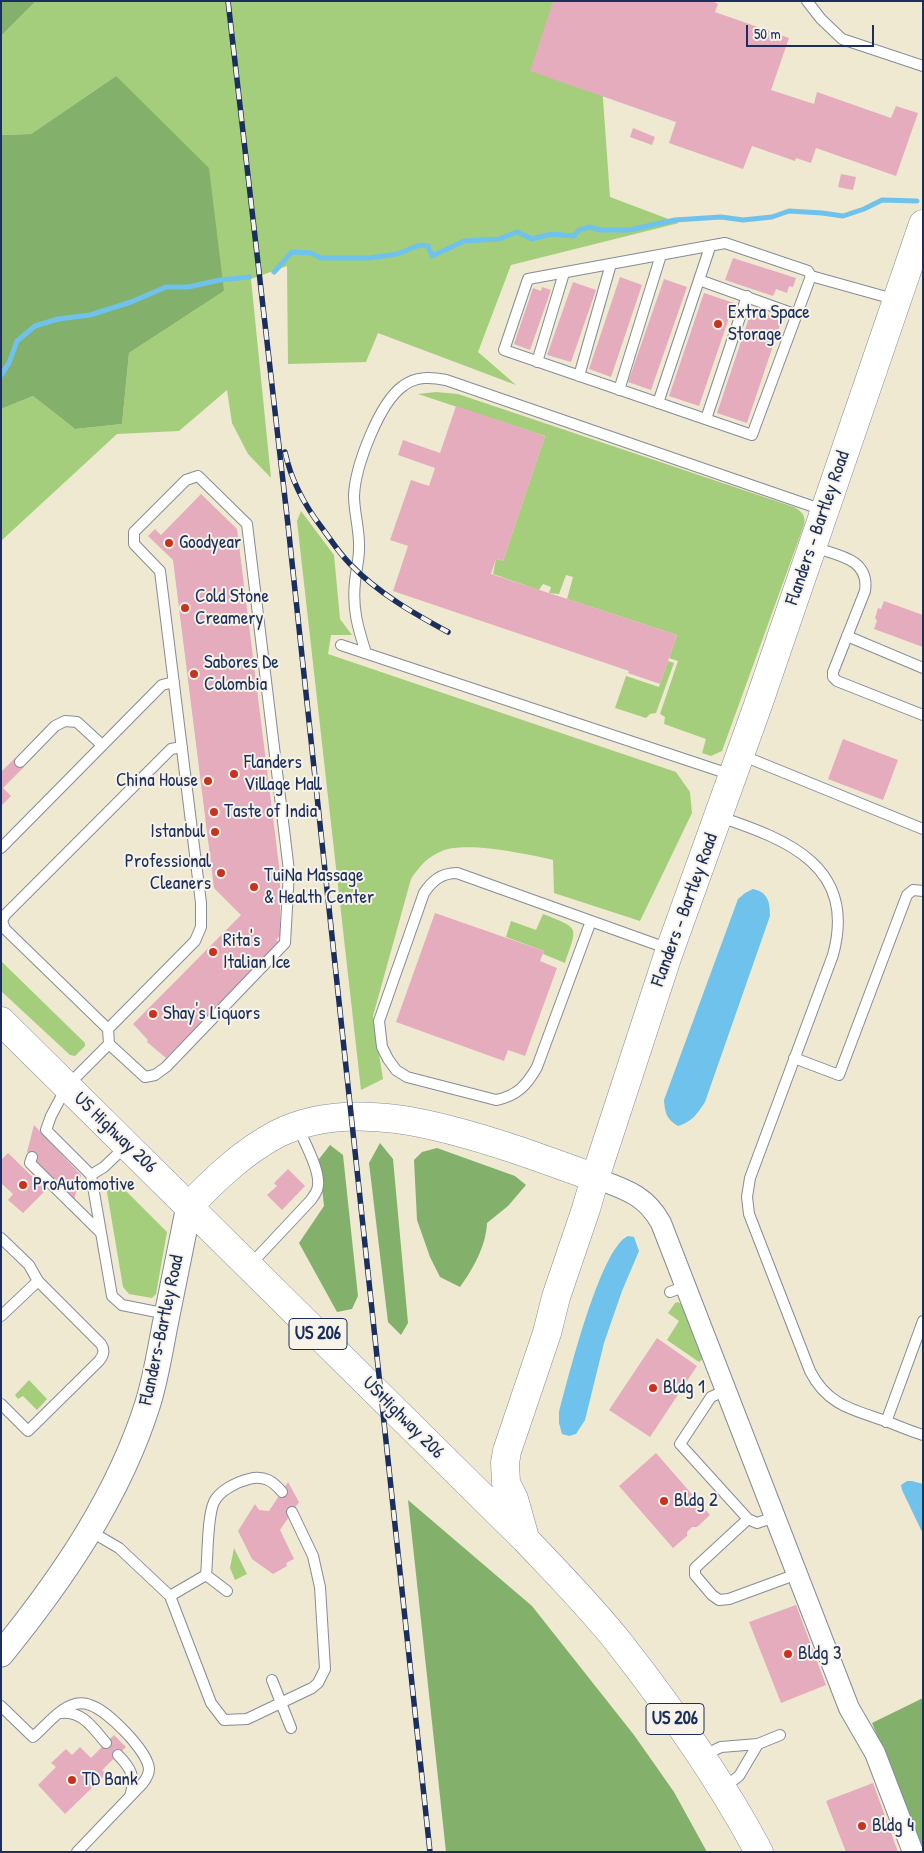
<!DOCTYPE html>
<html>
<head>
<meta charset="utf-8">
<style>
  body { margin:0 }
  #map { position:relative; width:924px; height:1853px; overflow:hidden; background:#efe9d1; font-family:"Patrick Hand",sans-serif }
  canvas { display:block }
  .frame { position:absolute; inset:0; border:2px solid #1b2f5e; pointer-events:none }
  .scale { position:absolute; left:746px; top:25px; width:128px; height:22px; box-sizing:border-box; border:2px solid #1b2f5e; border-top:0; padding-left:6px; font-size:15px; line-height:18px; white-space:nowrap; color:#1b2f5e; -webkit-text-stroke:4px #f7f3e8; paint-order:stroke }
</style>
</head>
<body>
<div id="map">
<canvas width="924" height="1853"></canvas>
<div class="frame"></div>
<div class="scale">50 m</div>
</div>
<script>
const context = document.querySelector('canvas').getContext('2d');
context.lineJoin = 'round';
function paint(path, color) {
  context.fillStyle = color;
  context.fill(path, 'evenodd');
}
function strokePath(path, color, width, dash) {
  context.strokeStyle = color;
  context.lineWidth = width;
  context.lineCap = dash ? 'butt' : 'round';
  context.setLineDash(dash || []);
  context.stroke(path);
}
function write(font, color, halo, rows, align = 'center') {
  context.font = font + ' "Patrick Hand",sans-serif';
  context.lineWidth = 4;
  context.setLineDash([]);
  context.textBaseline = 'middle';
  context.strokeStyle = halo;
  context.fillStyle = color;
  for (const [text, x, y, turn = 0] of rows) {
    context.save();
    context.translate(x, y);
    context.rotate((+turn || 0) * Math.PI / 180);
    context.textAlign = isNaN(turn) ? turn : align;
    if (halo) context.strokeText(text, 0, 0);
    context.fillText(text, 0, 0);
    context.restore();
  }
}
paint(new Path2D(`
  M36,1H596L610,197L679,223L511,265L478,352L516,385L378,333L366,362L288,364L287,266L251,279L271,478L248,454L232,423L227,390L179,431L117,434L1,541V409L33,396L75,429L122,424L129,353L224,291L116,76L31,134L1,135V36Z
  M436,392L458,394L794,507C802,512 806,515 804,525L722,751L711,756L702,753L706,739L664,724L665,717L660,714L678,661L669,658L677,635L567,599L573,577L566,575L559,594L549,593L551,587L543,584L539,590L493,574L496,559L503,561L545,436L418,394Z
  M301,511L334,555L340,619L352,635H331L328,654L676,772L690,792L692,813L640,921L554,893L553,860C527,854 466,841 442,851C427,857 419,867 411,879L373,1016L383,1079L361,1090L297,521Z
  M668,661L674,663L656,713L650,714L646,718L615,708L626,676L659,687Z
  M543,914C580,929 578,925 565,963L543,954L544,951L506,937L511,921L536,930Z
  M1,961L85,1043V1046L75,1056L70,1055L1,991Z
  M112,1185L122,1187L167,1232L156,1294L152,1298L129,1294L123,1287L107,1192L108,1187Z
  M678,1302L683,1305L703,1359L699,1362L667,1340L679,1321L668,1313L675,1303Z
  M29,1380L47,1399L37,1410L23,1396L18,1399L15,1395Z
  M234,1548L247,1574L235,1580L230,1568Z`), '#a4ce7b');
paint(new Path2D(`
  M1,1H36L1,36Z
  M116,76L209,168L224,291L129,353L122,424L75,429L33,396L1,409V135L31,134Z
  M380,1143L393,1159L408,1323L401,1335L388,1322L369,1163Z
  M330,1145L343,1155L358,1296L352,1309L337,1312L299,1243L324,1206L319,1159Z
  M437,1148L515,1176L526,1185L508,1206L487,1223C486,1246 473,1269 460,1287L440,1277L430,1257L417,1220L414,1160L422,1152Z
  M408,1500L532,1606L634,1735L674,1792L707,1852H446Z
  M923,1698V1849L872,1723Z`), '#83b16b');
paint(new Path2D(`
  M753,889C768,892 770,902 770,916L705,1102C698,1113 692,1122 678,1126C667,1119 665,1114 664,1100L738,899L745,893Z
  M628,1236L634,1237L639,1251L622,1291L604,1343L585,1420L576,1434L569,1436L562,1434L559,1423V1412C568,1379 600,1248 628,1236Z
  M907,1481H912L923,1484V1534L902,1490L901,1485Z`), '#6fc2eb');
strokePath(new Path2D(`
  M274,272L292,252L311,253L321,258H369L397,254L420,245L428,246L432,256L464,241L499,239L517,232L532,239L551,234L574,236L579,230L590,227L600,230H629L675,220L721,217L743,220L772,217L789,211L822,213L843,216L864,209L882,200L917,201
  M1,375L9,363L17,341L35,326L58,319L90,315L131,302L166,287H188L220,280L249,277`), '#6fc2eb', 5);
paint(new Path2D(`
  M553,1H712L718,4L715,12L789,38L771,90L814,104L817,92L891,118L896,106L918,113L896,176L816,148L811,163L796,158L795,161L752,146L743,169L669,143L676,122L530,71Z
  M633,128L655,137L652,145L630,137Z
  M841,174L856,177L853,190L838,187Z
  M733,258L796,278L793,287L789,286L787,293L776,289L773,296L725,280Z
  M620,277L642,285L611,377L589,369Z
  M664,279L687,287L651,390L628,382Z
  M573,282L596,290L571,362L547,355Z
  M542,287L551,290L530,350L514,344L533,288L541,291Z
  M704,293L734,303L699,406L669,396Z
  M752,309L782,319L747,423L717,413Z
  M456,406L545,436L503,561L496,559L491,574L677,635L660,684L628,673L629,671L393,591L408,546L390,540L411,480L429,486L435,468L398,455L403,440L440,453Z
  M201,494L237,529L280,874V936L276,940L280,943L166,1058L147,1042L148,1040L133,1024L241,915L214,888L173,560L148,536L155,529L161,535Z
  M884,601L923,615V647L874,629L877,621L875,618L878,608L881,609Z
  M843,739L898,760L883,800L828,779Z
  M15,758L24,767L3,788L11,796L1,806V772Z
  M435,913L544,951L540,961L557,968L525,1056L508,1050L504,1061L396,1022Z
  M34,1125L81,1175L74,1200L27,1152Z
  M8,1153L46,1190L23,1213L8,1200L13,1194L1,1183V1160Z
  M288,1169L305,1186L282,1210L267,1195L277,1186L274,1183Z
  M657,1338L697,1366L650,1437L609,1410Z
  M656,1453L710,1515L697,1527H692L687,1532V1536L673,1548L619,1486Z
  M288,1482L299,1502L280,1530L294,1559L286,1563L287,1566L273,1574L252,1559L238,1531L255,1504L259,1510L269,1511Z
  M796,1605L826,1685L781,1703L749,1622Z
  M114,1735L126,1747L102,1770L106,1774L65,1814L38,1785L56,1767L51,1763L66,1749L72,1755L80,1747L91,1758Z
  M873,1783L898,1852H846L826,1801Z`), '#e5acbe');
const service = new Path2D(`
  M807,1L821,19L842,39L923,66
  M811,276L752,435L504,350L528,279L725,243L808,271L811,276L897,300
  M699,280L797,315
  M537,362L564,273
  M579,376L611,264
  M619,390L661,255
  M658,403L710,247
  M706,419L747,296
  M813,547C836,555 870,558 865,591L833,672V677L837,681L923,715
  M847,636L923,668
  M341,645L732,775
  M366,653C358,628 352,609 355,582C356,571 359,560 359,549C360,531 354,513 354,496C355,467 379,403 403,386C416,376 431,377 446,380L823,510
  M741,755L923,829
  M20,762L55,726L65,721L77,722L102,745
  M720,817C789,840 857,867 833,955L750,1178L747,1197L749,1214L810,1371C827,1405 853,1410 886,1421C898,1426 910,1431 923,1435
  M1,848L162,685L174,682
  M591,921L537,1067C527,1085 517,1096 496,1100L407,1077L396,1070L388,1059L382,1047L379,1021L424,893C432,881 441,873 457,873L669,949
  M108,1029L195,941L201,927V903L160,571L134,544V532L186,480L198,476L247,524L289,871L285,943L166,1067L155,1075L145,1077L109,1044L108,1029L5,929L2,921L5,915L171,749L182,747
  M109,1044L67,1086L51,1116L46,1130L91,1175L104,1167L126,1146
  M794,1058L839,1075L907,895L913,890L923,891
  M32,1157L30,1163L101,1233
  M91,1175L112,1296L122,1305L167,1314
  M1,1238L29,1265L38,1281
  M250,1265L311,1200C313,1197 316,1193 317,1190C323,1174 304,1142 298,1127
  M670,1292L686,1286
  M1,1316L38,1281L101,1344C105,1350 104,1355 99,1361L28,1431L1,1404
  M726,1390L711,1397L680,1444L748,1519L757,1523L775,1517
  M886,1422L923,1321
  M748,1519L695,1568V1575L712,1595L719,1600L729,1599L797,1574
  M90,1531L119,1548L170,1596L211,1703L224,1720L247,1719L312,1688L318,1683L325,1669L320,1587L313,1556L292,1512
  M206,1575L227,1591
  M170,1596L206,1575C208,1556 207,1517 214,1502C220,1490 237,1482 249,1479C264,1475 273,1481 282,1492
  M272,1680L291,1728
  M1,1706L33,1737C45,1727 59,1708 75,1704C80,1703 85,1703 90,1705C107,1710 148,1751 149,1769C149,1774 146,1779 143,1783L77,1852
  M60,1713C82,1710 93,1728 106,1743
  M118,1755C130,1767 137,1778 130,1796
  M702,1756L721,1747L758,1744L780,1735
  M723,1788L739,1776L758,1744`);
const minor = new Path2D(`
  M595,1178C624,1189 645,1194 661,1223L849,1708L875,1753L913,1852`);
const tertiary = new Path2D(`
  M1,1654C62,1579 119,1496 148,1403C156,1377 160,1351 165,1325C173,1285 181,1245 189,1206`);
const secondary = new Path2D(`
  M189,1206C216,1178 243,1152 277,1134C349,1097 445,1126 517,1150C543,1159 569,1168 595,1178L668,955L758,705L923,224`);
const trunk = new Path2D(`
  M1,1021L526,1540C558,1574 591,1607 620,1644C671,1709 720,1779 759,1852
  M525,1538L514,1499L506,1483L505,1463L507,1451L547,1333L556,1297L586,1209L595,1178`);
strokePath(service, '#858c98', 12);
strokePath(minor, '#858c98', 22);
strokePath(tertiary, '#858c98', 27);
strokePath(secondary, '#858c98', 29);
strokePath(trunk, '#858c98', 29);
strokePath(service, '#fff', 10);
strokePath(minor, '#fff', 20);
strokePath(tertiary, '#fff', 25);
strokePath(secondary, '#fff', 28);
strokePath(trunk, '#fff', 28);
const rail = new Path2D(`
  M228,1L288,525L430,1852
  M285,452C291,480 305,506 322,528C331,540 339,553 350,564C378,593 413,613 448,632`);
strokePath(rail, '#1b2f5e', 5.5);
strokePath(rail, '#f7f3e8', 4, [11]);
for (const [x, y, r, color] of [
  [718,324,5,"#c8321e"],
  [169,543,5,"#c8321e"],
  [185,608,5,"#c8321e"],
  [194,674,5,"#c8321e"],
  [234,774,5,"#c8321e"],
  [208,781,5,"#c8321e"],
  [214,812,5,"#c8321e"],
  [215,832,5,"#c8321e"],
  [221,873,5,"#c8321e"],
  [254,887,5,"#c8321e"],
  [213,952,5,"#c8321e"],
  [153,1014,5,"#c8321e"],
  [23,1185,5,"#c8321e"],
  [653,1388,5,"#c8321e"],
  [664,1501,5,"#c8321e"],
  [788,1654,5,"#c8321e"],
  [72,1780,5,"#c8321e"],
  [862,1826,5,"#c8321e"]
]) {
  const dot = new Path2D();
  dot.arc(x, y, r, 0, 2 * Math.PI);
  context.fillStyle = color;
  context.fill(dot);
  strokePath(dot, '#f7f3e8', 2);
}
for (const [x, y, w] of [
  [318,1334,58],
  [675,1719,58]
]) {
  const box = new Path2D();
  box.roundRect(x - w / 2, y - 15.5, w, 31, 4);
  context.fillStyle = '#f7f3e8';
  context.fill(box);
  strokePath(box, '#1b2f5e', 1);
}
write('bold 18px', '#1b2f5e', null, [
  ["US 206",318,1334],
  ["US 206",675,1719]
]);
write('19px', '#1b2f5e', '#f7f3e8', [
  ["Extra Space",728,313],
  ["Storage",728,335],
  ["Goodyear",179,543],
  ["Cold Stone",195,597],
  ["Creamery",195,619],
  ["Sabores De",204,663],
  ["Colombia",204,685],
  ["Flanders",244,763],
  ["Village Mall",244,785],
  ["China House",198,781,"right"],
  ["Taste of India",224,812],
  ["Istanbul",205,832,"right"],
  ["Professional",211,862,"right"],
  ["Cleaners",211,884,"right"],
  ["TuiNa Massage",264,876],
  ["& Health Center",264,898],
  ["Rita's",223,941],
  ["Italian Ice",223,963],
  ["Shay's Liquors",163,1014],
  ["ProAutomotive",33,1185],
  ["Bldg 1",663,1388],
  ["Bldg 2",674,1501],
  ["Bldg 3",798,1654],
  ["TD Bank",82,1780],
  ["Bldg 4",872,1826]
], 'left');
write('19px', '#1b2f5e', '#f7f3e8', [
  ["Flanders - Bartley Road",818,528,-71],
  ["Flanders - Bartley Road",685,910,-70],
  ["US Highway 206",115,1133,44],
  ["Flanders-Bartley Road",162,1330,-78],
  ["US Highway 206",403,1418,45]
]);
</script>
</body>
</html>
